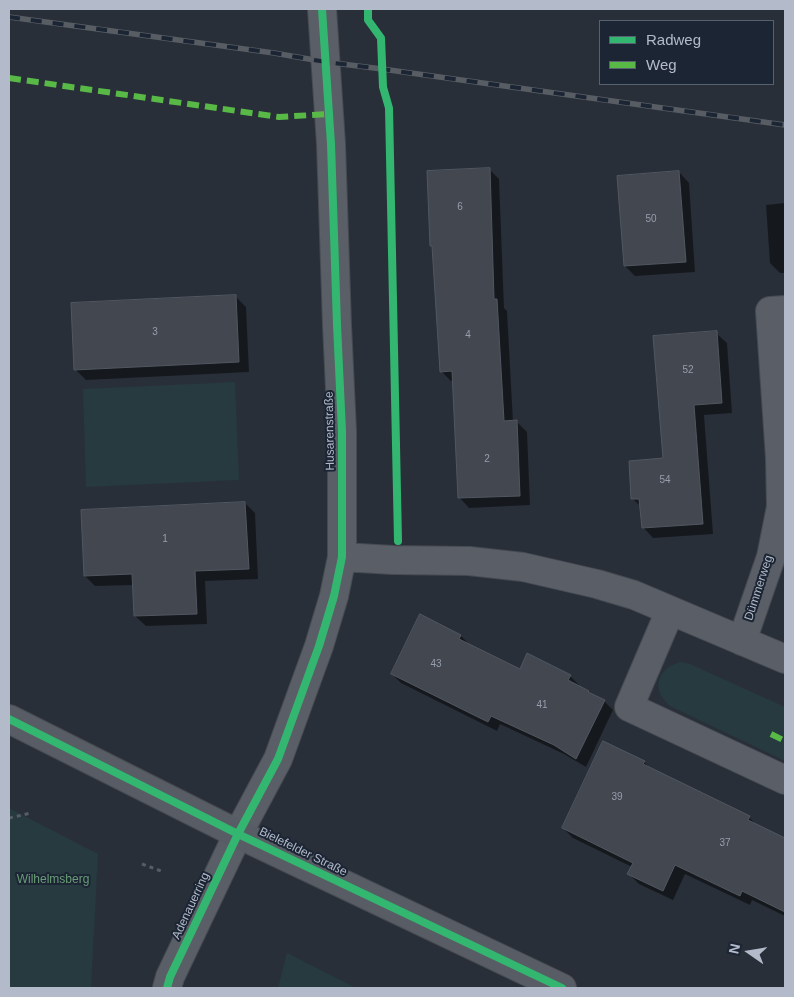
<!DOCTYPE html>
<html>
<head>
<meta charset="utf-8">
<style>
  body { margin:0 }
  #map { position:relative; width:794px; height:997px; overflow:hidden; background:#292f39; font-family:Arial,sans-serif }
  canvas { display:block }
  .frame { position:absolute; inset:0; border:10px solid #b3bbca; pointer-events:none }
  .legend { position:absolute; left:599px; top:20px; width:175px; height:65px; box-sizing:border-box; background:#1c2534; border:1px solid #586170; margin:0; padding:6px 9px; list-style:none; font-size:15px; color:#b3bbca }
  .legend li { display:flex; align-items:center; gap:10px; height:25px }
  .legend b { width:25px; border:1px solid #586170 }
  .north { position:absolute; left:724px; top:927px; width:50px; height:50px; -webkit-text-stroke:4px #1c2534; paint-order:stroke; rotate:283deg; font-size:14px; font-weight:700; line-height:20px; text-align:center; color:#b3bbca }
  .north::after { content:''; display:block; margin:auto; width:18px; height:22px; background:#b3bbca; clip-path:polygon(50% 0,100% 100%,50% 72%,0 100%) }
</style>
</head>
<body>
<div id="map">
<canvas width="794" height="997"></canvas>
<div class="frame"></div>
<ul class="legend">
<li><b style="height:6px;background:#33b770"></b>Radweg</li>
<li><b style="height:6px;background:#58b947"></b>Weg</li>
</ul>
<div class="north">N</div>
</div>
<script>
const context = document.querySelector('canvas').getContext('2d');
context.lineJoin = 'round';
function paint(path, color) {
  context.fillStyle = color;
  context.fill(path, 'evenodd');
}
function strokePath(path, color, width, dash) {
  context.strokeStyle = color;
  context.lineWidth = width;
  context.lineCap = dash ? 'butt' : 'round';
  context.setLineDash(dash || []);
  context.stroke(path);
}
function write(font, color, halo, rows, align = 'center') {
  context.font = font + ' Arial,sans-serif';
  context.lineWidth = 4;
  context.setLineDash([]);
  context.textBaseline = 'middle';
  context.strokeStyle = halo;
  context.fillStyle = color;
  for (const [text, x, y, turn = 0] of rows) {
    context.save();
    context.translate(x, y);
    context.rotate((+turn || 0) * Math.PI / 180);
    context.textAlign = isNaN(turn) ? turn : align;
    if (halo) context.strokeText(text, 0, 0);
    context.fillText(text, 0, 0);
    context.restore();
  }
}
paint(new Path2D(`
  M235,382L239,480L86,487L83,389Z
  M681,662L690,664L785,707V761L670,706C666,702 660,696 659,690C656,675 668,665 681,662Z
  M9,808L98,854L91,988H9Z
  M287,953L356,988H278Z`), '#263a3f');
paint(new Path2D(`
  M489,169L499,179L504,308L507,311L513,422H517L527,432L530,505L469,508L459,497L453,381H451L441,371L433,248L431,246Z
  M679,172L689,183L695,272L635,276L625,266Z
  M785,203V273H780L770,263L766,205Z
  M236,297L246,307L249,372L86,380L75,369Z
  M716,333L727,343L732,413L704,415L713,534L653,538L643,527L641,507L633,499L664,459Z
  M245,503L255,513L258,579L205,581L207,624L146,626L135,616L134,585L95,586L85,576Z
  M420,616L461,636L470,645L520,671L570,676L579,685V687L589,692L592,695L604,701L613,710L586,767L564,754L500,724L497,731L401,683L392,674Z
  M644,762L653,771L749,817L758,827L785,840V916L752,900L750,905L685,874L673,900L639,884L629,874L632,867L573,838L563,828Z`), '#0007');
const building = new Path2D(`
  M490,168L494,299H497L504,421L517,420L520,496L458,498L452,371L440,372L432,246H430L427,171Z
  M679,171L686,262L624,266L617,176Z
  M236,295L239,362L74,370L71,303Z
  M717,331L722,403L694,405L703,524L642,528L639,499H631L629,461L663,458L653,336Z
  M245,502L249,569L195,571L197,614L134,616L132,574L84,576L81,510Z
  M420,614L461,635L459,639L520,669L527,653L571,675L568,680L589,691L588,692L605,700L576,759L554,745L491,716L488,722L391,674Z
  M603,741L645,761L643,764L750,816L748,820L785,838V912L742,891L740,896L675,865L663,891L627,874L633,863L562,828Z`);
paint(building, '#424750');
strokePath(building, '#515760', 1);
const minor = new Path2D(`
  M342,557L393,560L469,561L523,567L597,584L634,595L785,659
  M670,611L629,707L785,780
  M742,641L771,557L781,507L780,458L770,311L785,310
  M167,988L170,977L238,834L278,759L319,646L334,596L342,557V431L337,325L331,144L322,9`);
const secondary = new Path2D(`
  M9,719L238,834L562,988`);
strokePath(minor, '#464a51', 30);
strokePath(secondary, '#464a51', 30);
strokePath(new Path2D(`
  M9,818L31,813
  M142,864L161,871`), '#575d64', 3, [4, 4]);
strokePath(minor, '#5a5e66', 28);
strokePath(secondary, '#585d65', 28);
const rail = new Path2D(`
  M9,17L274,53L326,62L382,69L785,125`);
strokePath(rail, '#585d64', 5.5);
strokePath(rail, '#1c2534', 4, [11]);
strokePath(new Path2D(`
  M9,78L279,117L329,114
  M771,734L785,741`), '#58b947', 6, [12, 6]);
strokePath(new Path2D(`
  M368,9V20L381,38L383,87L389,108L398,541
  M9,719L238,834L562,988
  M167,988L170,977L238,834L278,759L319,646L334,596L342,557V431L337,325L331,144L322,9`), '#33b770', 8);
write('10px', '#979eac', null, [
  ["6",460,207],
  ["50",651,219],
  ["3",155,332],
  ["4",468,335],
  ["52",688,370],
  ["2",487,459],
  ["54",665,480],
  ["1",165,539],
  ["43",436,664],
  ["41",542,705],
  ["39",617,797],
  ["37",725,843]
]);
write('12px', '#b3bbca', '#1c2534', [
  ["Husarenstraße",330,431,-91],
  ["Dümmerweg",759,588,-72],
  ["Bielefelder Straße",303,852,26],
  ["Adenauerring",191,906,-65]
]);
write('12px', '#699c77', '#1c2534', [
  ["Wilhelmsberg",53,880]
]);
</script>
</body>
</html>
